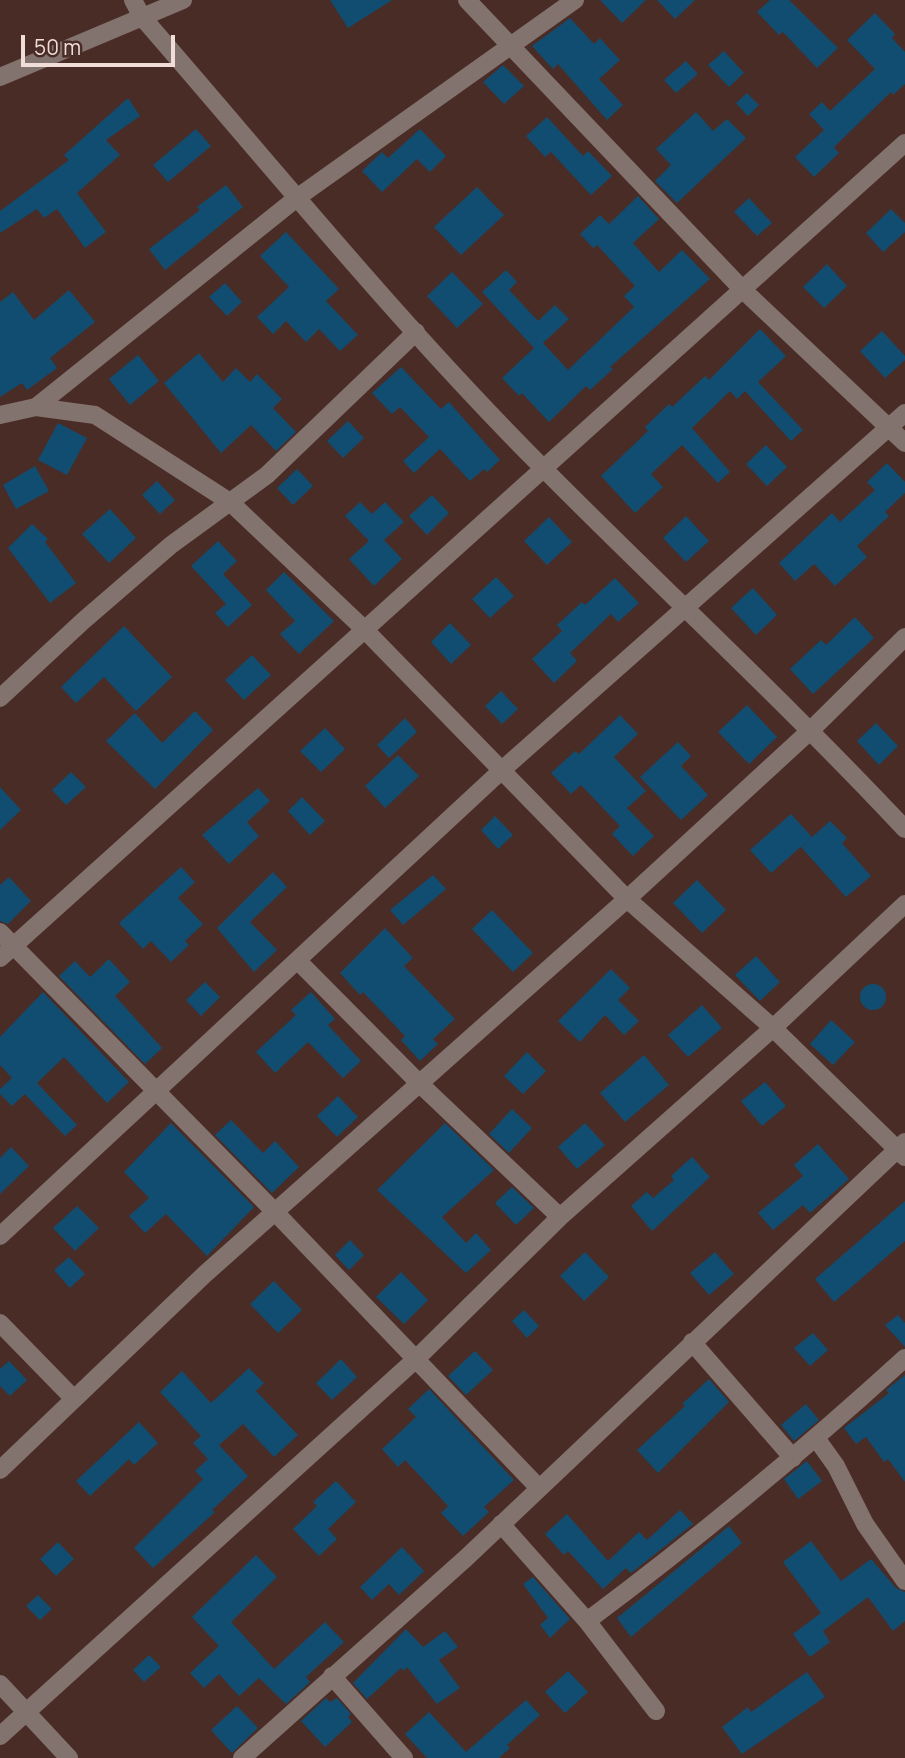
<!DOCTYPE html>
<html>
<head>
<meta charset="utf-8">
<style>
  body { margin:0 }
  #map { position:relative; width:905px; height:1758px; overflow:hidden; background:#4a2c26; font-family:Manrope,sans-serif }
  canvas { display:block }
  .scale { position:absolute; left:21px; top:35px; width:154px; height:32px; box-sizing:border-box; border:4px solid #f0ddd8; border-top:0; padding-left:9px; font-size:21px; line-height:24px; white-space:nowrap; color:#f0ddd8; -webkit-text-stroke:5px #4a2c26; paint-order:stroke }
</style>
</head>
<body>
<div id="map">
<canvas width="905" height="1758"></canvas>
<div class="scale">50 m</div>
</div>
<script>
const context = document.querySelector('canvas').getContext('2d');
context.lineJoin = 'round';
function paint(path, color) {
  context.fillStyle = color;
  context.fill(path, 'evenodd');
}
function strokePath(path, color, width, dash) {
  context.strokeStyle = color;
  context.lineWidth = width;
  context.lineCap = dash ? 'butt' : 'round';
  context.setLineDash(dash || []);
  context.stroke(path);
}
paint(new Path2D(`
  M330,0H392L348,28Z
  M600,0H646L622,23Z
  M657,0H695L675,19Z
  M770,0H789L838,48L817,68L783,32L779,35L757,12Z
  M875,13L895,34L892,38L905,52V84L893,95L891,92L834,147L839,153L814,177L795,157L824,130L809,114L822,102L830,111L875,69L847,40Z
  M570,18L594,44L600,38L620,60L599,79L623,105L607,120L558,64L553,69L532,46Z
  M724,51L744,73L729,87L708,65Z
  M686,61L698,74L676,93L664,80Z
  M503,65L524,86L504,104L483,82Z
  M747,93L759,105L748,116L736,103Z
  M128,98L140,116L106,140L120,155L77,193L106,232L85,248L57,209L44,218L37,209L0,233V211L69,160L64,155Z
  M696,112L713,131L727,119L746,138L677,203L655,181L671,165L656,149Z
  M547,117L583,156L588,151L612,176L591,195L551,152L545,157L526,136Z
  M196,129L211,146L168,182L153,165Z
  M420,129L446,156L430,172L417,159L382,192L362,171L382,152L388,158Z
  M226,185L243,207L165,270L149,249L200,210L197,207Z
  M477,187L504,215L461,255L434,227Z
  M638,196L659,219L633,243L659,272L682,250L710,279L610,367L613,369L590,390L586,386L549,422L522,393L519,396L502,378L534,348L482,292L506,270L517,282L509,290L538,321L555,305L569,319L543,343L568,370L634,307L624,296L635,286L597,245L593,248L580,234L600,215L609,224Z
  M749,198L772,223L757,236L734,212Z
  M891,209L905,223V232L883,252L866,233Z
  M286,232L339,289L326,301L358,335L340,351L319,329L306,342L286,321L273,334L257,317L289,287L260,256Z
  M827,264L847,286L824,308L803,287Z
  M452,272L483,304L457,328L427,296Z
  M225,283L242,302L227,316L209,297Z
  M69,290L95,322L50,358L57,368L27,390L22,383L0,397V302L13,292L34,320Z
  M760,329L786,356L758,382L803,430L791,441L745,391L737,399L730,391L692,428L730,472L718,483L682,445L651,474L663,487L635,513L601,476L648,431L645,427L669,404L672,407L705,376L709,380Z
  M882,331L905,356V360L885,378L860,351Z
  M199,353L223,382L236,368L250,382L257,374L282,399L273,408L296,432L276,451L251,425L221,453L164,383Z
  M138,355L159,381L130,405L109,379Z
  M401,367L441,409L449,402L500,460L487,472L484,469L470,481L440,449L414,473L403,461L429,437L400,407L392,414L372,393Z
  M348,421L364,438L343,458L327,441Z
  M58,423L87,438L67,475L38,460Z
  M766,445L787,467L767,486L746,464Z
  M887,463L905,482V493L885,512L889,516L857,546L867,557L835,586L814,564L795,581L779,563L832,513L840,522L875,490L867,482Z
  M35,466L49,491L16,509L3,485Z
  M297,469L313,486L293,505L277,488Z
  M157,481L175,500L160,514L142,495Z
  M432,495L449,513L427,535L409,516Z
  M360,502L372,514L385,502L404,522L384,540L402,559L374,586L349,559L369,541L345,516Z
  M110,509L136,538L109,563L82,534Z
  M686,516L709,541L686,562L663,538Z
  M549,517L572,542L547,565L524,541Z
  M32,524L48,539L45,542L76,583L50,603L8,548Z
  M218,541L237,561L223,574L252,605L228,627L215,613L226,604L191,566Z
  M284,572L334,621L299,654L280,634L295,621L266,590Z
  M496,577L514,596L490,618L472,599Z
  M615,578L639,603L618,622L611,614L570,653L577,661L554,683L532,659L562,631L557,625L582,602L585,605Z
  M753,588L777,615L756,635L731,608Z
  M855,617L874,638L813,694L790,669L821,640L826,645Z
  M450,623L471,645L451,664L431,642Z
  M124,626L172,677L136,711L104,677L76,703L61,687Z
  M252,655L271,675L244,700L225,680Z
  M501,691L518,709L502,724L485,706Z
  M747,705L777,737L749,764L718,732Z
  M195,711L213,730L155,789L106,741L135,713L162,743Z
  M620,715L638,734L614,757L646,791L627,808L654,836L633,856L612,834L620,826L581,785L571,794L551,773L575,751L579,754Z
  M405,718L417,732L389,758L377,745Z
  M876,723L898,746L879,765L857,741Z
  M325,728L345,749L321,772L300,751Z
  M678,742L691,756L681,766L708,795L681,820L640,777Z
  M398,755L419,776L385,808L365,786Z
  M71,772L86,787L66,805L52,790Z
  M0,787L21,810L0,830Z
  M258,788L270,801L247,822L259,836L229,864L202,835Z
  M302,797L325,821L310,835L288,811Z
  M791,814L812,837L771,873L750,850Z
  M495,816L513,835L498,849L481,830Z
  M830,821L847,838L842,843L871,876L846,897L801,847Z
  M181,867L195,882L178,898L203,924L185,941L189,945L171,962L151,941L143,949L119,923Z
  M273,872L287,887L250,922L277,950L254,972L217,928Z
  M433,875L446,889L403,925L390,910Z
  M9,877L31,901L8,924L0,921V885Z
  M697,880L726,910L702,933L673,903Z
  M492,910L533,953L513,972L472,929Z
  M385,928L413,958L404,966L455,1019L433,1039L438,1044L420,1061L401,1040L405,1036L363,992L360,995L340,973Z
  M756,956L780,982L760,1001L735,975Z
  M109,959L130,982L115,996L162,1048L145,1064L59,976L75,961L90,977Z
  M611,969L630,988L618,1000L639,1021L624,1035L605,1015L580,1042L558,1021Z
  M205,982L220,997L201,1016L186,1000Z
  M860 997a13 13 0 1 1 26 0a13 13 0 1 1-26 0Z
  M43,992L129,1082L107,1103L64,1057L37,1083L77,1125L65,1136L25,1094L12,1106L0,1094V1089L12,1078L0,1065V1037Z
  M311,992L335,1019L328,1025L361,1061L343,1078L308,1042L275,1073L256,1052L296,1015L291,1010Z
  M702,1005L722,1028L688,1057L668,1035Z
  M831,1020L855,1042L833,1065L810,1044Z
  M527,1052L546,1071L523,1094L504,1076Z
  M644,1055L669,1085L625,1122L600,1093Z
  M765,1082L786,1106L762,1126L741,1101Z
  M338,1096L358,1117L337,1137L317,1116Z
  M512,1109L532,1128L509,1153L489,1134Z
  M231,1120L263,1153L275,1141L299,1167L272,1193L215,1135Z
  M171,1123L254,1207L207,1256L166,1214L145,1233L129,1216L149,1198L124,1172Z
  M445,1123L494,1170L442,1217L466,1243L476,1233L491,1250L466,1273L377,1190Z
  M585,1123L605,1145L577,1169L558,1147Z
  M818,1144L849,1179L810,1213L803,1205L773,1230L758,1213L803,1176L794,1165Z
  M11,1147L29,1166L0,1194V1158Z
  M692,1157L710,1177L652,1231L631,1206L647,1192L653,1198L674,1180L671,1176Z
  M512,1187L534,1208L516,1225L495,1203Z
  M905,1201V1241L834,1302L815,1279Z
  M77,1206L99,1228L75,1251L53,1228Z
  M350,1240L364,1255L349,1270L335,1255Z
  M585,1252L609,1277L584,1301L560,1276Z
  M715,1252L734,1274L709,1295L690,1273Z
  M69,1257L85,1274L70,1288L54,1270Z
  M401,1272L428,1300L404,1324L376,1297Z
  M274,1281L302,1310L278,1333L250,1304Z
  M524,1310L539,1326L527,1338L512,1321Z
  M898,1315L905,1323V1347L885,1325Z
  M813,1333L828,1350L810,1366L794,1348Z
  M475,1351L493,1370L466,1395L448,1376Z
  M341,1359L357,1377L332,1400L316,1383Z
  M9,1361L27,1380L10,1396L0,1386V1369Z
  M249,1368L264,1383L256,1391L298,1435L274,1457L243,1424L219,1445L248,1476L212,1510L215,1512L153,1568L134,1548L203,1479L195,1471L208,1459L193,1443L201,1436L160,1392L182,1371L211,1403Z
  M905,1375V1482L888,1459L884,1462L866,1437L856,1444L844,1428L889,1393L886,1390Z
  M709,1379L729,1402L658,1473L637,1450L685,1406L682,1404Z
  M429,1389L514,1480L484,1507L489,1512L463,1536L441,1513L448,1506L405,1460L398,1467L382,1449L416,1417L408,1409Z
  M806,1404L819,1420L794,1441L781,1425Z
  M139,1422L158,1443L134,1465L129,1459L90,1496L76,1481Z
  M807,1461L822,1481L798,1499L784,1479Z
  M336,1481L356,1502L328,1529L337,1539L319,1556L293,1529L317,1506L313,1502Z
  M680,1510L693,1524L631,1573L626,1568L603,1589L568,1551L564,1555L545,1534L567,1514L608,1561L639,1532L647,1540Z
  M729,1526L742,1543L631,1637L617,1618Z
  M811,1541L841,1581L871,1559L896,1588L905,1592V1621L893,1631L868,1597L823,1631L830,1642L810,1657L793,1634L821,1613L783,1562Z
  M58,1542L74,1559L56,1576L40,1559Z
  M402,1547L424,1571L399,1595L389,1584L372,1600L360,1587Z
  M256,1555L277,1577L231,1622L274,1669L325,1622L344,1642L306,1677L310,1682L286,1704L259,1678L239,1696L219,1674L204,1688L190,1673L219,1646L192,1617Z
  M533,1577L570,1619L550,1638L540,1625L548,1618L523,1584Z
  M38,1595L52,1609L40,1620L26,1606Z
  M406,1629L423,1647L445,1631L458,1647L439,1660L460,1688L437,1704L407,1667L403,1671L401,1668L367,1699L353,1683Z
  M149,1655L161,1667L144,1682L133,1670Z
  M568,1671L588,1692L565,1713L545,1692Z
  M807,1672L825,1697L742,1754L722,1727L748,1707L751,1712Z
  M326,1698L330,1702L337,1698L351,1714L348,1717L352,1722L325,1747L301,1721Z
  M526,1700L540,1715L507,1745L510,1748L499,1758H427L405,1734L429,1712L466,1752Z
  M237,1706L258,1728L232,1753L211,1730Z`), '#114d71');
strokePath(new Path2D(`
  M133,0L142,17C274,169 402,327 544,469C664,590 789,705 905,829
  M467,0L742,289L905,443
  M0,77L183,0
  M36,407L298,197L575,0
  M0,415L36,407L95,415L230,502L364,629L627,899L773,1028L905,1157
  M0,698L83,621L171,545L267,475L416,332
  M0,932L275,1212L539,1488
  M0,958L905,143
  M298,961L420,1084L560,1217
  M0,1236L502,770L905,413
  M0,1323L74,1399
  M692,1342L793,1458
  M816,1438L836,1466L865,1524L905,1581
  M0,1470L205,1274L627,899L812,729L905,637
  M501,1524L587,1621L656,1711
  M587,1621C697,1539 803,1451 905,1358
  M332,1676L404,1758
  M0,1684L69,1758
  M0,1736L416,1359L560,1217L773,1028L905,904
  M242,1758L466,1558L905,1142`), '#83736f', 18);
</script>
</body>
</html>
